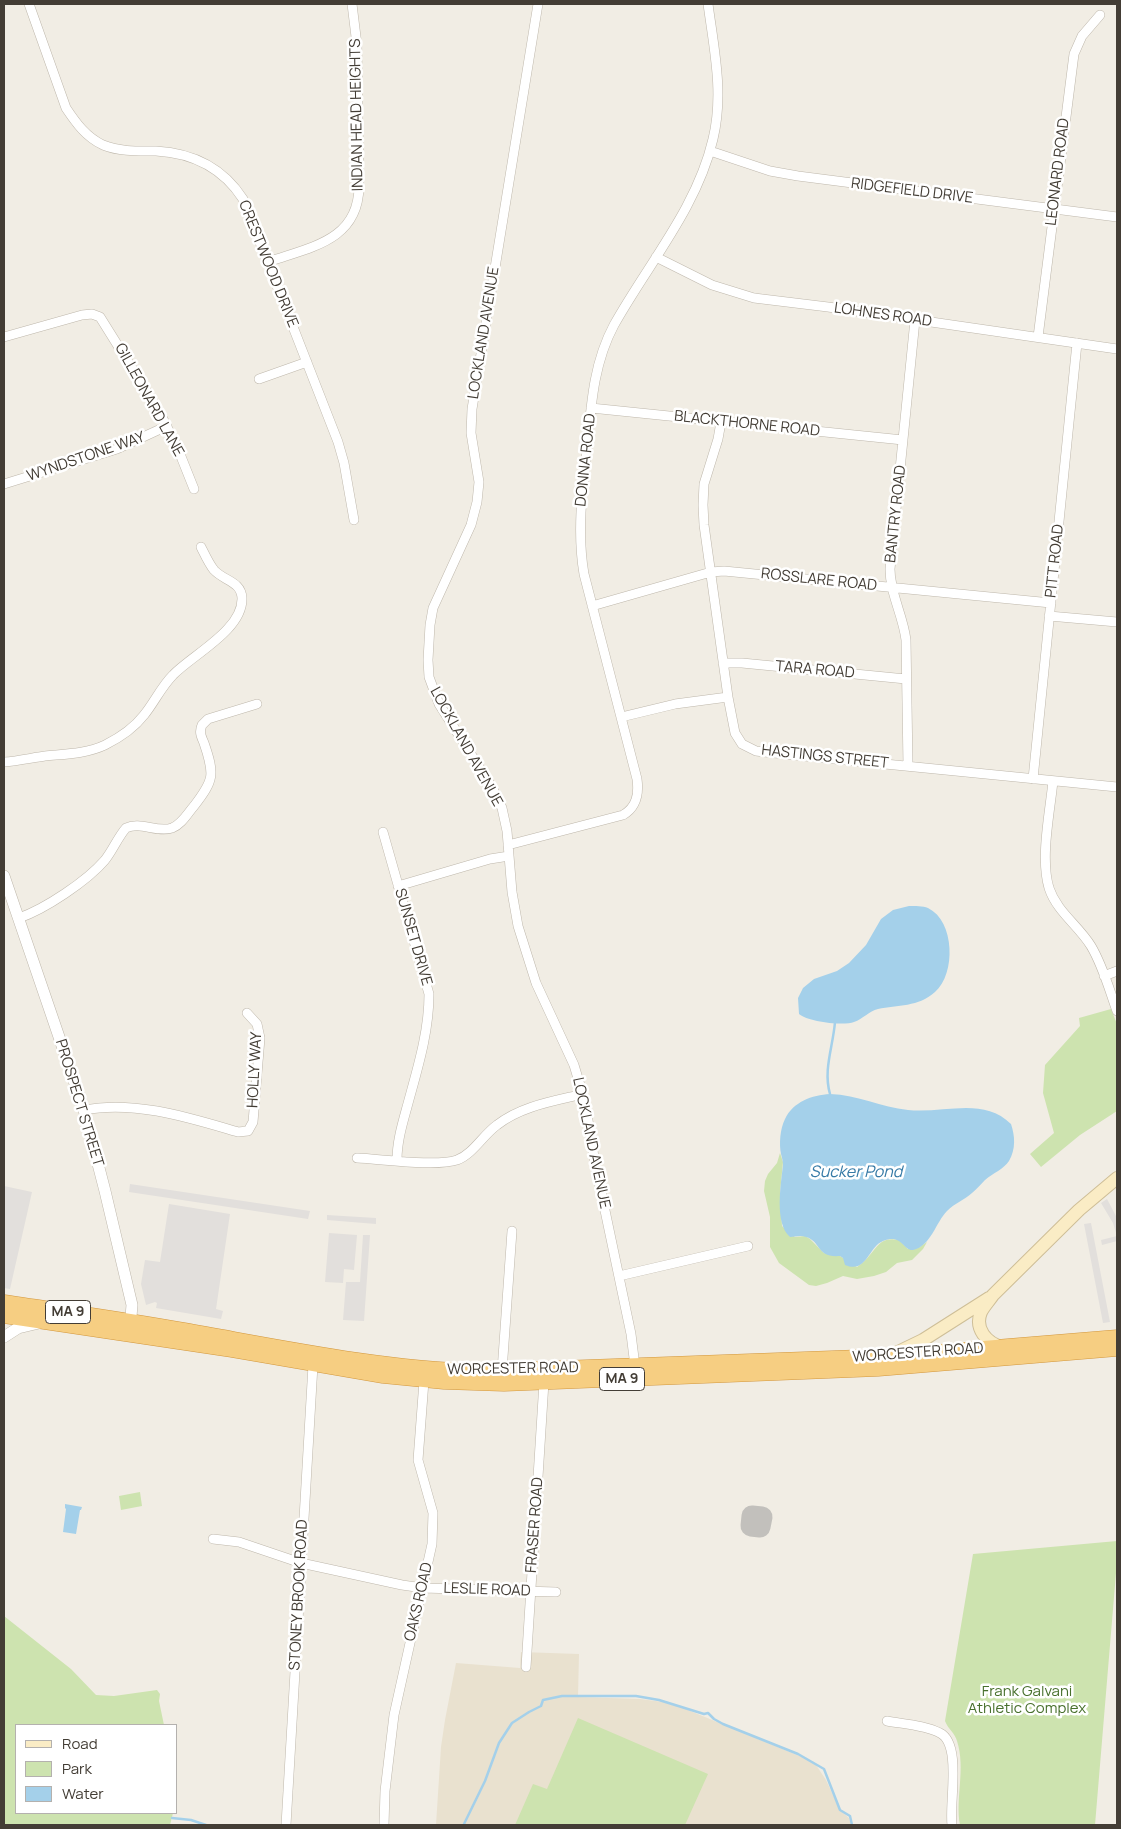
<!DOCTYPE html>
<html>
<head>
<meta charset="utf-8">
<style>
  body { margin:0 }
  #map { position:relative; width:1121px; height:1829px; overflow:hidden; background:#f1ede4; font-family:Manrope,sans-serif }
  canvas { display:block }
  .frame { position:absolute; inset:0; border:5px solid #433d35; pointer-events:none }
  .legend { position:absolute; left:15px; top:1724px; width:162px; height:90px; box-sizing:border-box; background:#fff; border:1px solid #b4b1ae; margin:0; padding:6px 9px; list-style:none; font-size:15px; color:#433d35 }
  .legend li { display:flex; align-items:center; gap:10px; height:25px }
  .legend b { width:25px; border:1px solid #b4b1ae }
</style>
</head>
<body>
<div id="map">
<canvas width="1121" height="1829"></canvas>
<div class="frame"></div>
<ul class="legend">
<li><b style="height:6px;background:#faecc5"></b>Road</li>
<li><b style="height:14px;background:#cde3af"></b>Park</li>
<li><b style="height:14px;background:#a4d0ea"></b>Water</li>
</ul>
</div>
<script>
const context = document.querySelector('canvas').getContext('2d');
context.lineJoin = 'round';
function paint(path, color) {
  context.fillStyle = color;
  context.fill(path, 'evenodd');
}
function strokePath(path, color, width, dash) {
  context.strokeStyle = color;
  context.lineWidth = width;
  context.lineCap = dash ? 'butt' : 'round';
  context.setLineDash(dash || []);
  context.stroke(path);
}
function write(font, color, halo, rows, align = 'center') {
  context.font = font + ' Manrope,sans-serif';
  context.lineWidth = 5;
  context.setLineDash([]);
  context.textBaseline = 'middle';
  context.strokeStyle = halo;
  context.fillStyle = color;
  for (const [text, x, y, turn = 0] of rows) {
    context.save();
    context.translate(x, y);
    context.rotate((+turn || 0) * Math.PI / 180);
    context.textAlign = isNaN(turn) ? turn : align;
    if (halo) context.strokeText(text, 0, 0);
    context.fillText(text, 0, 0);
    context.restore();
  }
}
paint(new Path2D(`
  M521,1652L579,1654L578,1697L640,1699L671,1703L814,1762L826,1780L840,1810L849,1818L851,1825H436L441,1747L445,1720L456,1663L520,1668Z`), '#e9e1cf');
paint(new Path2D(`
  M1111,1009L1117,1024V1111L1080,1135L1041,1167L1030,1154L1054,1133L1043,1093L1045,1065L1080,1026L1079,1018Z
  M780,1153L783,1162L780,1193L782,1226L795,1237L805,1236L810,1239L824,1253L840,1256L857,1267C861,1264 866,1260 869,1256C879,1245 881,1237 899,1240L908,1249L918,1248L927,1242L923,1249L912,1260L897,1263L886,1272L874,1276L857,1279L843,1276L827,1283L816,1286L809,1285L779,1263L770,1247V1217L764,1191L765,1181L768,1174L777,1163Z
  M140,1492L142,1506L121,1510L119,1496Z
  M1117,1541V1561L1095,1825H960C955,1798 966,1769 957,1741C955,1733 948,1729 945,1721L973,1554Z
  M4,1616L71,1669L96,1695L114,1696L157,1690L160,1694L159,1701L164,1725H16V1813H173L170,1825H4Z
  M578,1718L708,1774L685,1825H515L533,1784L547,1789Z`), '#cde3af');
paint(new Path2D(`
  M130,1184L310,1211L308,1219L129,1192Z
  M4,1186L32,1192L10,1289L4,1288Z
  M1107,1199L1117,1218V1241L1102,1245L1101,1240L1117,1236L1113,1223L1101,1203Z
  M169,1204L230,1214L216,1309L223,1311L221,1319L156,1308L157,1303L155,1302L146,1305L141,1284L145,1260L160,1262Z
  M327,1215L376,1218V1224L327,1220Z
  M1091,1223L1110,1322L1103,1323L1084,1224Z
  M329,1233L357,1235L354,1270L344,1269L343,1283L325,1282Z
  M363,1235H370L364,1321L343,1320L346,1282H360Z`), '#e2dfdc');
paint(new Path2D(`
  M909,906C915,906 923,906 928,908C955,921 956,974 935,992C919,1007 897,1005 878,1009C869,1011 863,1019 854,1022C844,1026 808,1022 799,1014L798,998L803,988L814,979L837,971L849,963L866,945L881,919L893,910Z
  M830,1094C858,1095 881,1107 908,1110C943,1114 983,1096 1011,1124C1015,1136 1016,1149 1009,1161C1004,1169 993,1173 985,1180C981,1184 977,1189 972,1193C964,1200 955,1203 947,1211C936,1222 931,1246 913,1250C903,1251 902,1233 883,1241C868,1247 867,1274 845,1265L843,1258L840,1256C816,1258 821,1241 806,1237C800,1235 795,1237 790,1237C774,1223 781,1184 783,1165C783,1161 782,1158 781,1154C779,1144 780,1129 785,1119C793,1102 812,1095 830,1094Z
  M65,1504L82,1507L81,1510H80L76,1534L63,1532L66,1509L65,1508Z`), '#a4d0ea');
strokePath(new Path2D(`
  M830,1094C823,1070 833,1047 835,1022
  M172,1818L191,1820L206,1825
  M464,1824L485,1781L499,1743L512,1723L529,1712L541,1706L543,1700L562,1696H636L659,1700L704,1714L708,1713L714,1719L723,1724L798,1754L824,1769L840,1810L850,1816L852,1825`), '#a4d0ea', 2.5);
strokePath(new Path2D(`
  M752,1516L762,1517L760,1527L751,1526Z`), '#c2c0bc', 21);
const minor = new Path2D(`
  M29,4L66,108C76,123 86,137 103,145C121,152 138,151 156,151C192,153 223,168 243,199L338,442L344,463L354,520
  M538,4L472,409L471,433L479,482L477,502L471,525L433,608L430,625L428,660L429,677L439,704L493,789L502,808L507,831L512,892L518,926L536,983L574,1065L585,1102L595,1163L631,1334L635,1366
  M710,151L770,171L798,176L1117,217
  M656,257L712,285L754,298L828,307L1117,349
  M268,262C310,247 358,241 359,187L357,45L352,4
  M4,337L82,315L92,314L100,317L160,413L178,449L194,489
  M1038,337L1074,54L1082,36L1100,15
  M259,379L307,362
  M591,408L903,440
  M721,422L718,439L704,484L703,505L704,525L728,697L735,733L742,744L756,751L764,752L1117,787
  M4,484L117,449L167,426
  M592,606L711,572L724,571L1051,603
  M1049,616L1117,622
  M723,663H742L906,679
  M621,717L675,704L728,697
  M4,762C18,761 31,758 45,756C65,754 86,754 105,745C119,738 134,728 144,715C154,703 161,687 173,675C192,655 243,630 242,598C241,581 224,581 214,570C209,564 205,555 201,547
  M908,766L906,640C903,615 890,594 890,569L915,320
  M1033,779L1077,343
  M1053,781C1050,812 1040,858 1049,888C1057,912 1078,925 1091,946C1103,966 1109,989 1117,1011
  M383,832L429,994C429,1033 417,1070 407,1107C402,1125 397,1142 397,1160
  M508,845L623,815C637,807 639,794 637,779L584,574C577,533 582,492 587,450C591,407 593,364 614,325C648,264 697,208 713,139C724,94 714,49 708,4
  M398,886L490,859L509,856
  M19,918C45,909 87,881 105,860C113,850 118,837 126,828C140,821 157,833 172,828C182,824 187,814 194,806C214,780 215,775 204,743C201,736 199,732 202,725L208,719L257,704
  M1104,976L1117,971
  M84,1110C135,1100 190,1118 238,1132L248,1131L253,1122L260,1038L257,1024L247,1013
  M357,1158C382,1159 435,1167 457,1160C473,1154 483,1135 497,1125C521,1106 554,1101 583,1094
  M619,1276L748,1246
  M502,1371L512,1231
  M213,1539L239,1542L301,1563L402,1585L423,1588L556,1592
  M526,1667L544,1382
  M887,1721C903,1724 925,1725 940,1733C962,1744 949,1803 952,1825
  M286,1825L313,1365
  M384,1825L385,1791L394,1715L432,1544L433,1513L418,1460L424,1381`);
const tertiary = new Path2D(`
  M4,876L84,1110L105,1191L132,1305L130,1328
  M4,1337L18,1328L39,1323`);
const secondary = new Path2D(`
  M1002,1347C987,1343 974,1329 981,1312C984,1306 989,1301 993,1295L1079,1210L1117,1178
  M894,1354L923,1340L989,1298`);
const trunk = new Path2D(`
  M4,1302C64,1311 124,1319 184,1330C281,1347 379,1368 478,1371L887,1356L1117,1337
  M4,1316L232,1350L383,1376L444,1382L504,1384L878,1369L1117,1349`);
strokePath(minor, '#beb7ab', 10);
strokePath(tertiary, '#beb7ab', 12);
strokePath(secondary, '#cebe97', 14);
strokePath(trunk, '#d2973e', 15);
strokePath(minor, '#fff', 9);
strokePath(tertiary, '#fff', 11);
strokePath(secondary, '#faecc5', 12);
strokePath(trunk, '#f6ce82', 14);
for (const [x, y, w] of [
  [68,1312,45],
  [622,1379,45]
]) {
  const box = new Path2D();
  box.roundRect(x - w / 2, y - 11.5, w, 23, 4);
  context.fillStyle = '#fff';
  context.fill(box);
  strokePath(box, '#433d35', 1);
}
write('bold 14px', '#433d35', null, [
  ["MA 9",68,1312],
  ["MA 9",622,1379]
]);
write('15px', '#433d35', '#fff', [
  ["INDIAN HEAD HEIGHTS",357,115,-91],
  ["LEONARD ROAD",1058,172,-83],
  ["RIDGEFIELD DRIVE",912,191,7],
  ["CRESTWOOD DRIVE",268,264,68],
  ["LOHNES ROAD",883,315,8],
  ["LOCKLAND AVENUE",484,333,-81],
  ["GILLEONARD LANE",149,400,61],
  ["BLACKTHORNE ROAD",747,424,6],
  ["WYNDSTONE WAY",86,457,-19],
  ["DONNA ROAD",586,460,-84],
  ["BANTRY ROAD",896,514,-84],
  ["PITT ROAD",1055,561,-84],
  ["ROSSLARE ROAD",819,580,6],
  ["TARA ROAD",815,670,5],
  ["LOCKLAND AVENUE",466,747,61],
  ["HASTINGS STREET",825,757,6],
  ["SUNSET DRIVE",413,937,74],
  ["HOLLY WAY",255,1070,-87],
  ["PROSPECT STREET",79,1103,73],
  ["LOCKLAND AVENUE",591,1143,78],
  ["WORCESTER ROAD",918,1353,-4],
  ["WORCESTER ROAD",513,1369,-1],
  ["FRASER ROAD",535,1525,-86],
  ["LESLIE ROAD",487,1590,2],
  ["STONEY BROOK ROAD",299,1595,-87],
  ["OAKS ROAD",419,1602,-77]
]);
write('15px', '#48702d', '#fff', [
  ["Frank Galvani",1027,1692],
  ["Athletic Complex",1027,1709]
]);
write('italic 16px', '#367aa6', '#fff', [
  ["Sucker Pond",856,1173]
]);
</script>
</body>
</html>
